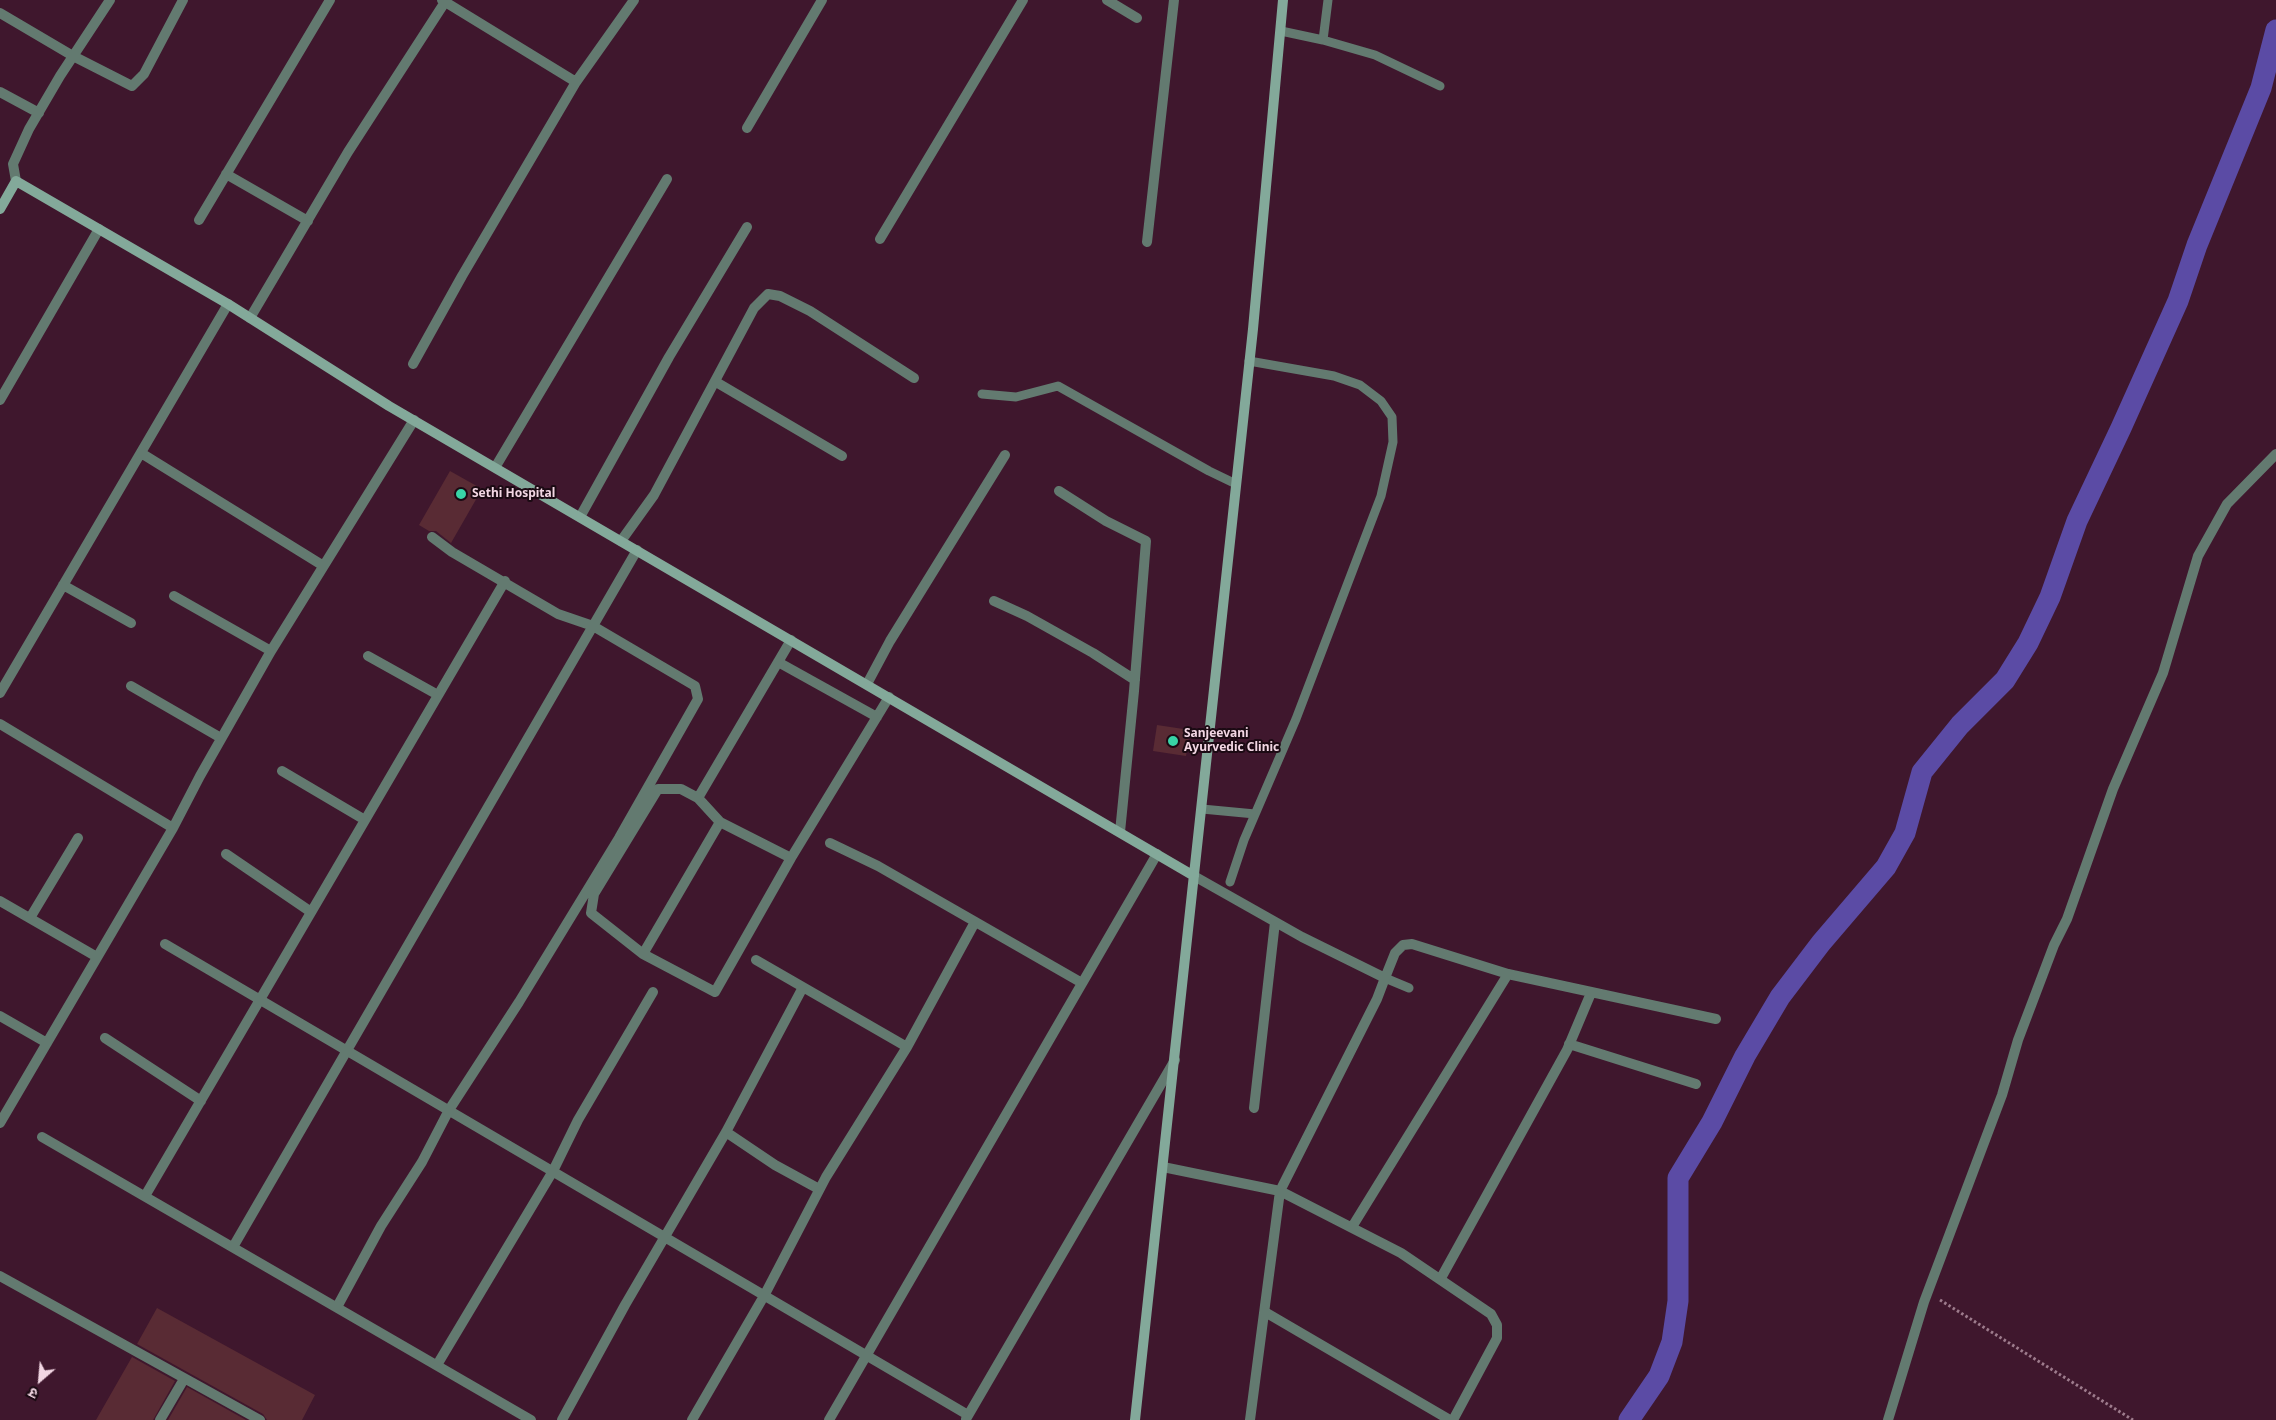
<!DOCTYPE html>
<meta charset="utf-8">
<style>
body{margin:0}
#map{position:relative;width:2276px;height:1420px;overflow:hidden;background:#3f172d;font-family:"Noto Sans","Noto Sans Devanagari",sans-serif}
canvas{display:block}
.north{position:absolute;left:15px;top:1355px;width:50px;height:50px;-webkit-text-stroke:4px #1b0a13;paint-order:stroke;rotate:207deg;font-size:14px;font-weight:700;line-height:20px;text-align:center;color:#f2d6e3}
.north::after{content:'';display:block;margin:auto;width:18px;height:22px;background:#f2d6e3;clip-path:polygon(50% 0,100% 100%,50% 72%,0 100%)}
</style>
<div id="map">
<canvas width="2276" height="1420"></canvas>
<div class="north">उ</div>
</div>
<script>
const ctx = document.querySelector('canvas').getContext('2d');
ctx.lineJoin = 'round';
const poly = rows => new Path2D(rows.map(r => 'M' + r).join(''));
function stroke(path, color, width, dash) { ctx.strokeStyle = color; ctx.lineWidth = width; ctx.lineCap = dash ? 'butt' : 'round'; ctx.setLineDash(dash || []); ctx.stroke(path); }
function fill(path, color) { ctx.fillStyle = color; ctx.fill(path, 'evenodd'); }
function drawText(font, color, halo, rows, align = 'center') {
  ctx.font = font + ' "Noto Sans",sans-serif'; ctx.lineWidth = 4; ctx.setLineDash([]); ctx.textBaseline = 'middle'; ctx.strokeStyle = halo; ctx.fillStyle = color; for (const [text, x, y, turn = 0] of rows) {
    ctx.save(); ctx.translate(x, y); ctx.rotate((+turn || 0) * Math.PI / 180); ctx.textAlign = isNaN(turn) ? turn : align; if (halo) ctx.strokeText(text, 0, 0); ctx.fillText(text, 0, 0); ctx.restore();
  }
}
stroke(poly([
 [1629,1420,1659,1376,1672,1342,1678,1301,1678,1178,1712,1122,1745,1056,1780,997,1821,943,1886,867,1905,833,1922,772,1960,725,2005,680,2028,643,2050,597,2077,521,2121,428,2178,301,2197,245,2261,88,2276,30]
]), '#5b4ba5', 21);
fill(poly([
 [450,471,482,489,451,543,436,531,429,531,419,525],
 [1157,725,1190,730,1186,756,1153,751],
 [157,1308,315,1395,302,1420,267,1420,263,1414,137,1344],
 [132,1357,175,1381,153,1420,96,1420],
 [187,1387,246,1420,168,1420]
]), '#592b34');
stroke(poly([
 [1940,1300,2133,1420]
]), '#9d7b8c', 3, [2.5, 2.5]);
stroke(poly([
 [1281,31,1323,40,1328,0],
 [1323,40,1375,55,1440,86],
 [982,394,1016,397,1058,386,1209,471,1236,484],
 [1202,809,1255,814],
 [1230,882,1244,840,1296,719,1381,496,1393,442,1392,417,1381,401,1360,385,1334,376,1249,361],
 [1385,978,1409,988]
]), '#637a70', 9);
stroke(poly([
 [442,0,576,82],
 [1107,0,1137,18],
 [0,13,73,56,132,86,144,74,183,0],
 [0,92,39,113],
 [747,128,822,0],
 [226,174,308,221],
 [16,181,13,164,29,129,60,76,110,0],
 [199,220,330,0],
 [880,239,1023,0],
 [1147,242,1174,0],
 [250,318,348,152,445,2],
 [413,364,462,276,576,82,634,0],
 [716,382,842,456],
 [0,400,99,229],
 [141,453,322,565],
 [496,466,667,179],
 [1059,491,1106,521,1146,541,1134,691,1120,832],
 [580,517,669,357,747,227],
 [621,541,654,495,754,308,768,294,780,296,810,311,914,378],
 [63,585,131,623],
 [174,596,271,651],
 [994,601,1027,616,1093,653,1135,680],
 [791,640,698,798,681,789,658,789,594,894,591,913,643,954,715,992,791,858,889,697],
 [368,656,438,695],
 [778,662,877,717],
 [867,684,890,641,1005,455],
 [131,686,221,738],
 [0,693,228,304],
 [0,724,173,828,200,776,271,651,414,420],
 [282,771,365,820],
 [698,798,720,822],
 [830,843,878,866,1082,983],
 [226,854,311,912],
 [1194,876,1302,937,1385,978,1377,999,1280,1191,1401,1253,1491,1314,1497,1325,1497,1338,1453,1420],
 [0,901,97,957],
 [30,918,78,838],
 [165,944,968,1415],
 [643,954,720,822,791,858],
 [756,960,907,1047],
 [1385,978,1395,953,1403,945,1412,944,1508,974],
 [0,1016,47,1043],
 [105,1038,201,1101],
 [1569,1044,1696,1084],
 [1254,1108,1275,922],
 [0,1123,173,828],
 [726,1132,775,1165,819,1189],
 [42,1137,531,1420],
 [1163,1167,1280,1191,1250,1420],
 [145,1196,505,581],
 [1352,1227,1508,974,1716,1019],
 [233,1247,637,550],
 [0,1276,260,1420],
 [1441,1278,1567,1050,1591,993],
 [337,1307,381,1226,422,1162,449,1110,519,1002,619,838,698,699,695,686,593,626,558,614,452,552,432,537],
 [1265,1312,1450,1420],
 [437,1365,553,1171,578,1120,653,992],
 [966,1419,1175,1060],
 [160,1420,184,1379],
 [562,1420,625,1305,726,1132,802,989],
 [692,1420,764,1296,826,1177,907,1047,975,922],
 [829,1420,1157,854],
 [1888,1420,1924,1302,2002,1095,2018,1040,2054,945,2067,919,2113,789,2163,673,2198,556,2227,504,2276,454]
]), '#637a70', 10);
stroke(poly([
 [0,209,16,181,228,304,389,406,1194,876],
 [1135,1420,1253,329,1283,0]
]), '#83a99a', 10);
for (const [x, y, r, color] of [
 [461,494,6,"#38d4a6"],
 [1173,741,6,"#38d4a6"]
]) { const dot = new Path2D(); dot.arc(x, y, r, 0, 2 * Math.PI); ctx.fillStyle = color; ctx.fill(dot); stroke(dot, '#1b0a13', 2); }
drawText('bold 12px', '#f2d6e3', '#1b0a13', [
 ["Sethi Hospital",472,494],
 ["Sanjeevani",1184,734],
 ["Ayurvedic Clinic",1184,748]
], 'left');
</script>
